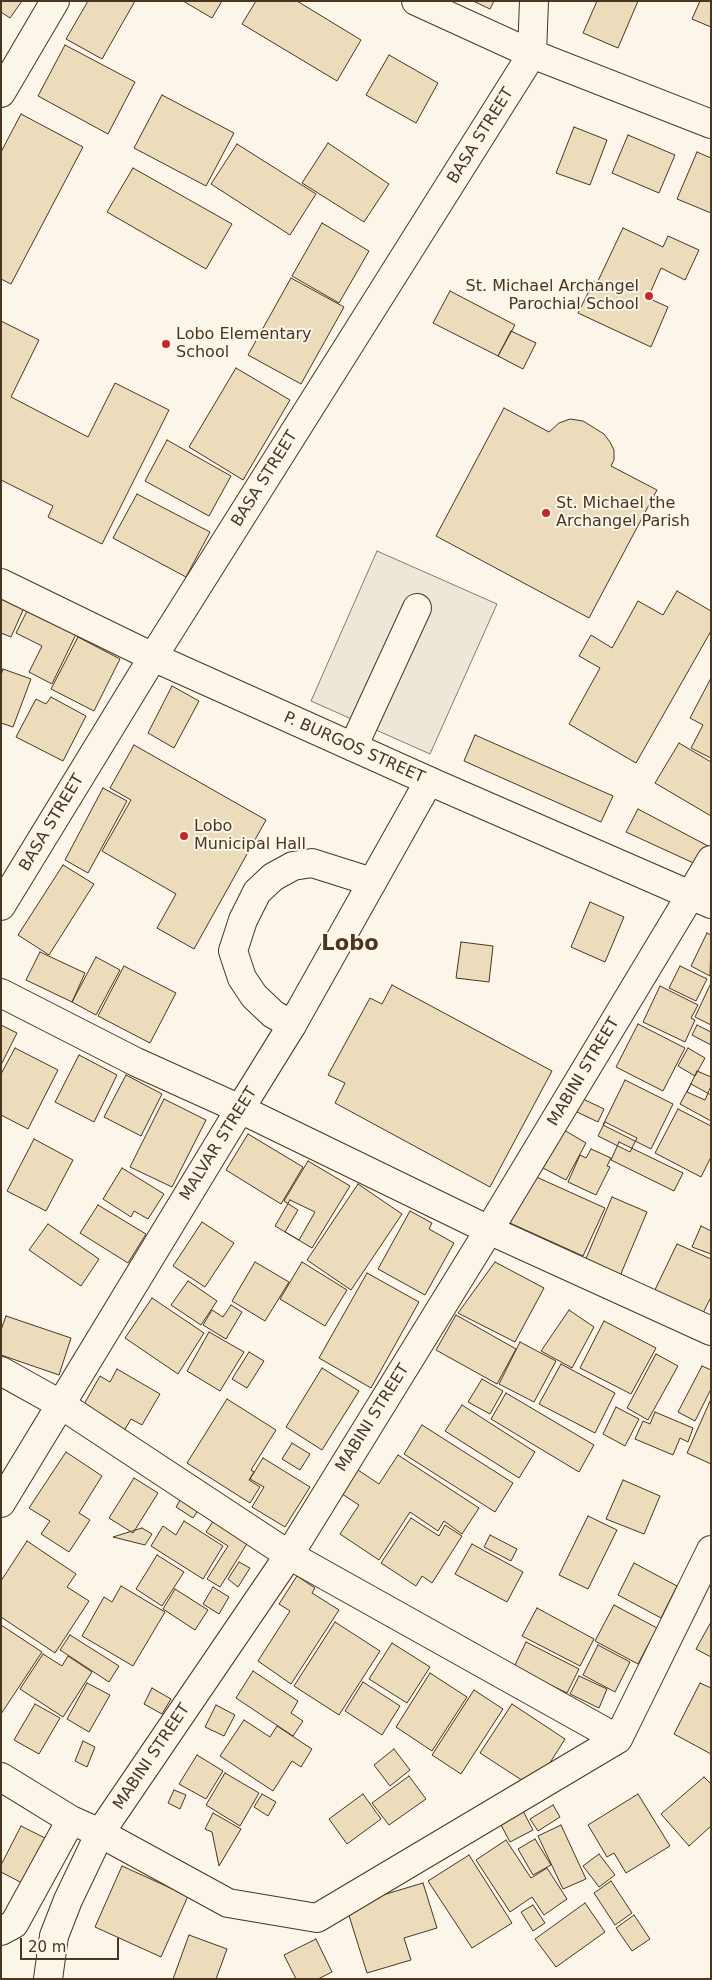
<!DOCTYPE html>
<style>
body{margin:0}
#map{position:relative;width:712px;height:1980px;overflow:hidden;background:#fbf6e9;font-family:"DejaVu Sans",sans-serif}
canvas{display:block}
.frame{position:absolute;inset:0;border:2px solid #4a3520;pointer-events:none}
.scale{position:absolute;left:20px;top:1938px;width:99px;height:22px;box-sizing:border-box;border:2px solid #4a3520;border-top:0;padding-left:6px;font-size:15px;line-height:18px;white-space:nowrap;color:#4a3520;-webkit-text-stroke:4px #fbf6e9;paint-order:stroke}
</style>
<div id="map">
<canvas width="712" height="1980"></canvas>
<div class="frame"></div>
<div class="scale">20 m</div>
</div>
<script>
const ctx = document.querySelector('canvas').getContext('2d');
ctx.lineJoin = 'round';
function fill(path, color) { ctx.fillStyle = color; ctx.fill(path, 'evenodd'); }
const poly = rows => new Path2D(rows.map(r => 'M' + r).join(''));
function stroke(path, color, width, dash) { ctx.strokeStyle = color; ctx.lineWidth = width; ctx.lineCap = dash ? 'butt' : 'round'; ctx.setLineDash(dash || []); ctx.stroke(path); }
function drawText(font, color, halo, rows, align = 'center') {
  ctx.font = font + ' "DejaVu Sans",sans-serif'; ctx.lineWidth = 4; ctx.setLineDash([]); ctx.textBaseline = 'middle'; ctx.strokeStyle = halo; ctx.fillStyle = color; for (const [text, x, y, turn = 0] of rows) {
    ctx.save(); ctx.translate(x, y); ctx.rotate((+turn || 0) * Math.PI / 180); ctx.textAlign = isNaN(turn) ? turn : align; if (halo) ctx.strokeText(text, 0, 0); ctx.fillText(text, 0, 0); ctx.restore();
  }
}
const parking = poly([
 [377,551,497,604,430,754,311,701,377,551]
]);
fill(parking, '#ede7d9');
stroke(parking, '#887966', 1);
const building = poly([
 [1,1,22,1,10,18,1,12,1,1],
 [88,1,135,1,102,59,66,39,88,1],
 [183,1,222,1,212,18,183,1],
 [256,1,297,1,361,40,337,81,242,24,256,1],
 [473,1,494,1,490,9,473,1],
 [597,1,638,1,618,48,583,33,597,1],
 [700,1,711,1,711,27,692,19,700,1],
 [65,45,135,82,108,134,38,96,65,45],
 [389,55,438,83,416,123,366,95,389,55],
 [162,95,234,133,206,186,134,148,162,95],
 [21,114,83,147,11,284,1,279,1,152,21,114],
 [574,127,607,140,590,185,556,173,574,127],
 [628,135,675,155,659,193,612,173,628,135],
 [328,143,389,184,364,222,302,183,328,143],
 [237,144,316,194,290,235,211,184,237,144],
 [697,152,711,158,711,213,677,199,697,152],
 [133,168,232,224,206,269,107,212,133,168],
 [322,223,369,251,339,303,292,276,322,223],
 [623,228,663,247,668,236,699,250,685,280,661,268,648,298,668,307,651,347,578,313,594,281,597,283,623,228],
 [291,278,344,307,301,384,248,355,291,278],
 [450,291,515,325,498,356,433,323,450,291],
 [1,321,39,340,11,397,88,437,115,383,169,410,102,544,48,517,53,506,1,480,1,321],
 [511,331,536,343,523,369,498,356,511,331],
 [236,368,290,400,243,480,189,447,236,368],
 [504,408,549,432,559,423,570,419,583,421,604,434,610,442,614,450,614,460,611,466,657,490,589,618,436,536,504,408],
 [167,440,231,476,209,516,145,481,167,440],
 [137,494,210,532,186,577,113,538,137,494],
 [1,586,28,599,11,637,1,633,1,586],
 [677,591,711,611,711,631,636,763,569,724,600,668,579,656,591,635,612,648,638,601,663,615,677,591],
 [33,599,81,624,52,684,29,672,42,646,16,633,33,599],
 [78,637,120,659,94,711,51,689,78,637],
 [3,669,31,679,13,727,1,723,1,675,3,669],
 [711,678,711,758,691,748,703,725,690,718,711,678],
 [172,686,199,701,174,748,148,733,172,686],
 [51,697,86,716,63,761,16,737,36,699,46,704,51,697],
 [475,735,613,796,601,822,464,761,475,735],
 [679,743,711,762,711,816,655,783,679,743],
 [134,745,266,820,194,949,157,928,176,894,102,851,131,800,110,788,134,745],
 [103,788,127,801,88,873,65,860,103,788],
 [638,809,710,847,700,866,626,832,638,809],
 [63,865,94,884,49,955,18,935,63,865],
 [590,902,624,917,605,962,571,947,590,902],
 [707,933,711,935,710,976,691,966,707,933],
 [461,942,493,946,489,982,456,978,461,942],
 [40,952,85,973,72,1002,26,980,40,952],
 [96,957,120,970,96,1015,72,1002,96,957],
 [124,966,176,993,150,1043,98,1016,124,966],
 [680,966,707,979,696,1001,669,988,680,966],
 [711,983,711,1025,695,1017,711,983],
 [392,985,552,1071,490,1187,335,1103,345,1083,328,1075,370,998,382,1004,392,985],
 [660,986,698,1005,691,1018,695,1020,685,1042,643,1022,660,986],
 [638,1024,685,1048,663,1091,616,1067,638,1024],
 [1,1025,17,1033,1,1065,1,1025],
 [697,1025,711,1032,711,1045,692,1035,697,1025],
 [15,1048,58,1070,28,1129,1,1115,1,1074,15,1048],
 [688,1048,705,1058,695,1076,678,1066,688,1048],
 [79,1055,117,1075,94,1122,55,1102,79,1055],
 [697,1071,711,1077,711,1086,705,1100,687,1092,697,1071],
 [126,1075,162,1094,141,1136,104,1117,126,1075],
 [625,1080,673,1104,651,1149,603,1125,625,1080],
 [691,1084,711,1095,711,1121,680,1104,691,1084],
 [164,1099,206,1120,172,1187,130,1167,164,1099],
 [583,1099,604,1109,598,1122,577,1112,583,1099],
 [678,1109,711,1126,711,1157,701,1177,655,1153,678,1109],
 [605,1122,637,1138,630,1152,598,1136,605,1122],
 [564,1130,586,1143,566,1180,543,1168,564,1130],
 [248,1134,303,1167,281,1204,226,1170,248,1134],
 [34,1139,73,1160,46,1211,7,1191,34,1139],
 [619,1142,683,1173,674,1191,611,1160,619,1142],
 [591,1149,611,1158,607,1166,610,1167,596,1195,568,1182,580,1155,586,1158,591,1149],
 [308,1161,350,1186,312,1248,285,1232,298,1210,284,1201,308,1161],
 [122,1168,164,1194,148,1219,134,1211,131,1217,103,1199,122,1168],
 [532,1175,605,1208,583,1256,510,1223,532,1175],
 [358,1184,402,1214,351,1290,307,1260,358,1184],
 [612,1197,647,1212,620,1276,585,1261,612,1197],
 [290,1200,315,1212,299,1240,275,1226,290,1200],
 [98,1205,146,1234,128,1263,80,1233,98,1205],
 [410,1211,432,1223,429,1229,454,1243,425,1295,378,1269,410,1211],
 [202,1222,234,1243,205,1287,173,1266,202,1222],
 [48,1224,99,1259,81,1286,29,1250,48,1224],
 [701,1226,711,1231,711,1254,692,1247,701,1226],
 [677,1244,711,1259,711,1297,700,1319,652,1296,677,1244],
 [255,1262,289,1282,265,1321,232,1301,255,1262],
 [302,1262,347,1290,325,1326,280,1299,302,1262],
 [495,1262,544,1288,515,1342,458,1313,495,1262],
 [367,1273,419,1302,371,1388,319,1358,367,1273],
 [188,1281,217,1301,201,1325,171,1305,188,1281],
 [152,1298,204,1333,178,1374,125,1338,152,1298],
 [231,1305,242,1312,226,1339,203,1325,212,1310,223,1317,231,1305],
 [569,1310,594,1327,572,1368,541,1351,569,1310],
 [456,1315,516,1349,497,1384,436,1350,456,1315],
 [6,1316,71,1338,59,1375,1,1355,1,1330,6,1316],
 [604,1321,656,1348,631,1394,580,1368,604,1321],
 [209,1332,244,1352,220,1391,187,1371,209,1332],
 [520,1342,556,1361,534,1402,499,1384,520,1342],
 [249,1352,264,1361,247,1388,232,1379,249,1352],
 [656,1354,678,1366,648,1420,627,1408,656,1354],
 [561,1364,615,1393,595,1433,539,1404,561,1364],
 [702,1366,711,1370,711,1389,695,1421,678,1412,702,1366],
 [322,1368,359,1391,322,1450,286,1427,322,1368],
 [117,1369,160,1394,142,1425,131,1419,124,1431,83,1406,100,1376,110,1382,117,1369],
 [482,1379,503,1391,490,1414,468,1402,482,1379],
 [506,1393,594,1445,579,1472,491,1419,506,1393],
 [227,1399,276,1430,251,1470,254,1472,249,1480,260,1487,250,1503,187,1463,227,1399],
 [711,1399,711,1464,687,1453,711,1399],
 [462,1405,535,1452,519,1478,445,1431,462,1405],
 [616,1407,639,1419,625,1446,603,1434,616,1407],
 [655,1412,693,1428,688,1442,680,1438,673,1455,635,1439,643,1421,650,1424,655,1412],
 [422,1425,513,1483,495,1512,404,1454,422,1425],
 [292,1443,310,1454,300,1470,282,1459,292,1443],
 [66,1452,102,1476,79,1513,90,1520,69,1552,41,1534,50,1521,29,1508,66,1452],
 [398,1455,479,1508,462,1534,444,1521,438,1531,410,1512,379,1560,340,1534,359,1505,339,1492,355,1468,379,1484,398,1455],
 [263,1458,310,1487,285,1527,252,1507,264,1487,250,1479,263,1458],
 [134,1478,158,1493,133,1533,109,1518,134,1478],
 [623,1480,660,1496,644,1534,606,1519,623,1480],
 [186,1490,204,1501,193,1518,176,1507,186,1490],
 [588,1516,617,1530,588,1589,559,1575,588,1516],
 [411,1518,439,1536,445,1525,462,1536,432,1583,422,1576,416,1586,381,1563,411,1518],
 [214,1520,248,1542,220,1587,207,1579,228,1546,206,1532,214,1520],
 [184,1521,223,1546,203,1579,151,1546,163,1526,176,1535,184,1521],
 [142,1528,152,1534,145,1545,113,1537,142,1528],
 [490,1535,517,1549,511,1561,484,1547,490,1535],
 [27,1541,76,1574,67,1587,89,1601,55,1653,1,1617,1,1581,27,1541],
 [472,1544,523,1572,507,1602,455,1574,472,1544],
 [157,1555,184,1572,162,1606,136,1589,157,1555],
 [239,1562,250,1568,238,1587,228,1579,239,1562],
 [634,1563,677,1586,661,1618,618,1595,634,1563],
 [297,1576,315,1588,312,1593,339,1610,291,1684,258,1661,290,1611,279,1604,297,1576],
 [121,1586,165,1612,133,1666,82,1636,104,1597,112,1602,121,1586],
 [213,1587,229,1597,219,1614,203,1604,213,1587],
 [175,1589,208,1610,195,1630,163,1609,175,1589],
 [614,1605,657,1628,638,1664,595,1641,614,1605],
 [537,1608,594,1639,580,1666,522,1636,537,1608],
 [335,1622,380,1651,339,1715,294,1686,335,1622],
 [711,1622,711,1657,696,1649,711,1622],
 [1,1625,42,1652,1,1714,1,1625],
 [70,1635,119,1666,109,1682,60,1650,70,1635],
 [526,1642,579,1669,567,1693,514,1667,526,1642],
 [392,1643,430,1667,407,1703,369,1679,392,1643],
 [598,1645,630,1662,615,1692,583,1675,598,1645],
 [43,1654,62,1666,68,1656,92,1672,63,1717,20,1689,43,1654],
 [253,1671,298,1701,291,1713,303,1721,293,1736,236,1698,253,1671],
 [430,1673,467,1697,432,1751,396,1727,430,1673],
 [579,1676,607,1689,599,1708,570,1694,579,1676],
 [363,1682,400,1706,382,1735,345,1711,363,1682],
 [87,1683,110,1695,89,1732,67,1719,87,1683],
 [700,1683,711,1688,711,1754,674,1734,700,1683],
 [152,1688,171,1699,162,1714,144,1704,152,1688],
 [474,1690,503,1709,461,1774,432,1755,474,1690],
 [35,1704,60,1718,39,1754,14,1740,35,1704],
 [512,1704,565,1739,534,1788,480,1753,512,1704],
 [216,1705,235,1715,224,1736,205,1727,216,1705],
 [244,1720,270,1737,277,1726,312,1749,301,1767,292,1761,273,1791,220,1756,244,1720],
 [83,1741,95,1747,87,1767,75,1761,83,1741],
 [394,1749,410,1770,390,1786,374,1765,394,1749],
 [197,1755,223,1771,206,1799,179,1784,197,1755],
 [225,1773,259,1793,240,1826,206,1805,225,1773],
 [409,1776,426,1799,389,1825,372,1803,409,1776],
 [704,1777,711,1784,711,1826,689,1846,661,1814,704,1777],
 [174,1790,186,1795,180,1809,168,1803,174,1790],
 [262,1794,276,1802,268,1816,254,1807,262,1794],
 [363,1794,381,1819,347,1844,329,1819,363,1794],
 [638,1794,670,1846,626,1873,614,1853,607,1857,588,1825,638,1794],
 [553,1805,560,1817,538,1831,530,1819,553,1805],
 [523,1811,533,1830,510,1842,500,1823,523,1811],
 [213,1813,241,1829,219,1866,212,1832,205,1829,213,1813],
 [561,1825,586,1879,563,1889,538,1836,561,1825],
 [21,1826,45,1838,22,1883,1,1872,1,1865,21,1826],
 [535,1839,551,1865,533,1875,518,1849,535,1839],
 [506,1840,531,1878,547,1868,567,1899,544,1915,532,1897,510,1912,476,1860,506,1840],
 [599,1854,615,1875,599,1887,583,1866,599,1854],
 [469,1855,512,1923,472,1948,428,1881,469,1855],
 [122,1866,188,1896,161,1957,95,1927,122,1866],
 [611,1881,632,1913,615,1925,594,1893,611,1881],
 [423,1883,437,1928,404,1938,411,1960,367,1973,346,1906,423,1883],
 [585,1903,605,1932,556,1967,535,1939,585,1903],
 [533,1905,545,1923,533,1931,521,1912,533,1905],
 [634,1915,650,1939,632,1951,616,1928,634,1915],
 [189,1935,227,1949,216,1979,173,1979,189,1935],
 [316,1939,332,1972,318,1979,296,1979,284,1955,316,1939]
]);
fill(building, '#ecdcbc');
stroke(building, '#4a3520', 1);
const minor = poly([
 [416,1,532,54,711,124],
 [1,93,55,1],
 [1,583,153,657,429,781],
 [353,747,417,608],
 [690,896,711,860],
 [1,906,153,657,532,54,534,1],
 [292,1025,273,1014,254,996,242,978,233,951,243,920,257,892,273,877,293,866,312,863,372,882],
 [1,1371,60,1404,289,1555,618,1739],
 [1,1503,240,1109,489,1230,711,1331],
 [1,1777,71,1820,100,1833,228,1903,317,1918,618,1739,711,1550],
 [1,1931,14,1924,71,1820]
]);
const major = poly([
 [1,993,136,1062,240,1109,292,1025,429,781,711,904],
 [48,1979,54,1936,68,1900,100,1833,289,1555,489,1230,690,896]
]);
stroke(minor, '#4a3520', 30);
stroke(major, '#4a3520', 30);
stroke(minor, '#fbf6e9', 28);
stroke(major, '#fbf6e9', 28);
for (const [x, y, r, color] of [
 [649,296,5,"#c62828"],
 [166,344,5,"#c62828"],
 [546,513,5,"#c62828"],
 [184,836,5,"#c62828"]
]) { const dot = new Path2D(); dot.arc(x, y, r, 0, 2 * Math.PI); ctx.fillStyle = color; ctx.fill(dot); stroke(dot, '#fbf6e9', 2); }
drawText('16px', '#4a3520', '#fbf6e9', [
 ["BASA STREET",481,136,-58],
 ["BASA STREET",265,479,-58],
 ["P. BURGOS STREET",354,748,24],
 ["BASA STREET",52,823,-59],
 ["MABINI STREET",584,1072,-59],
 ["MALVAR STREET",219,1144,-58],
 ["MABINI STREET",373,1418,-58],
 ["MABINI STREET",152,1757,-56]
]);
drawText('16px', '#4a3520', '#fbf6e9', [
 ["St. Michael Archangel",639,287,"right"],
 ["Parochial School",639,305,"right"],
 ["Lobo Elementary",176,335],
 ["School",176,353],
 ["St. Michael the",556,504],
 ["Archangel Parish",556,522],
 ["Lobo",194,827],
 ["Municipal Hall",194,845]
], 'left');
drawText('bold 21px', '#4a3520', '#fbf6e9', [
 ["Lobo",350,945]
]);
</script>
